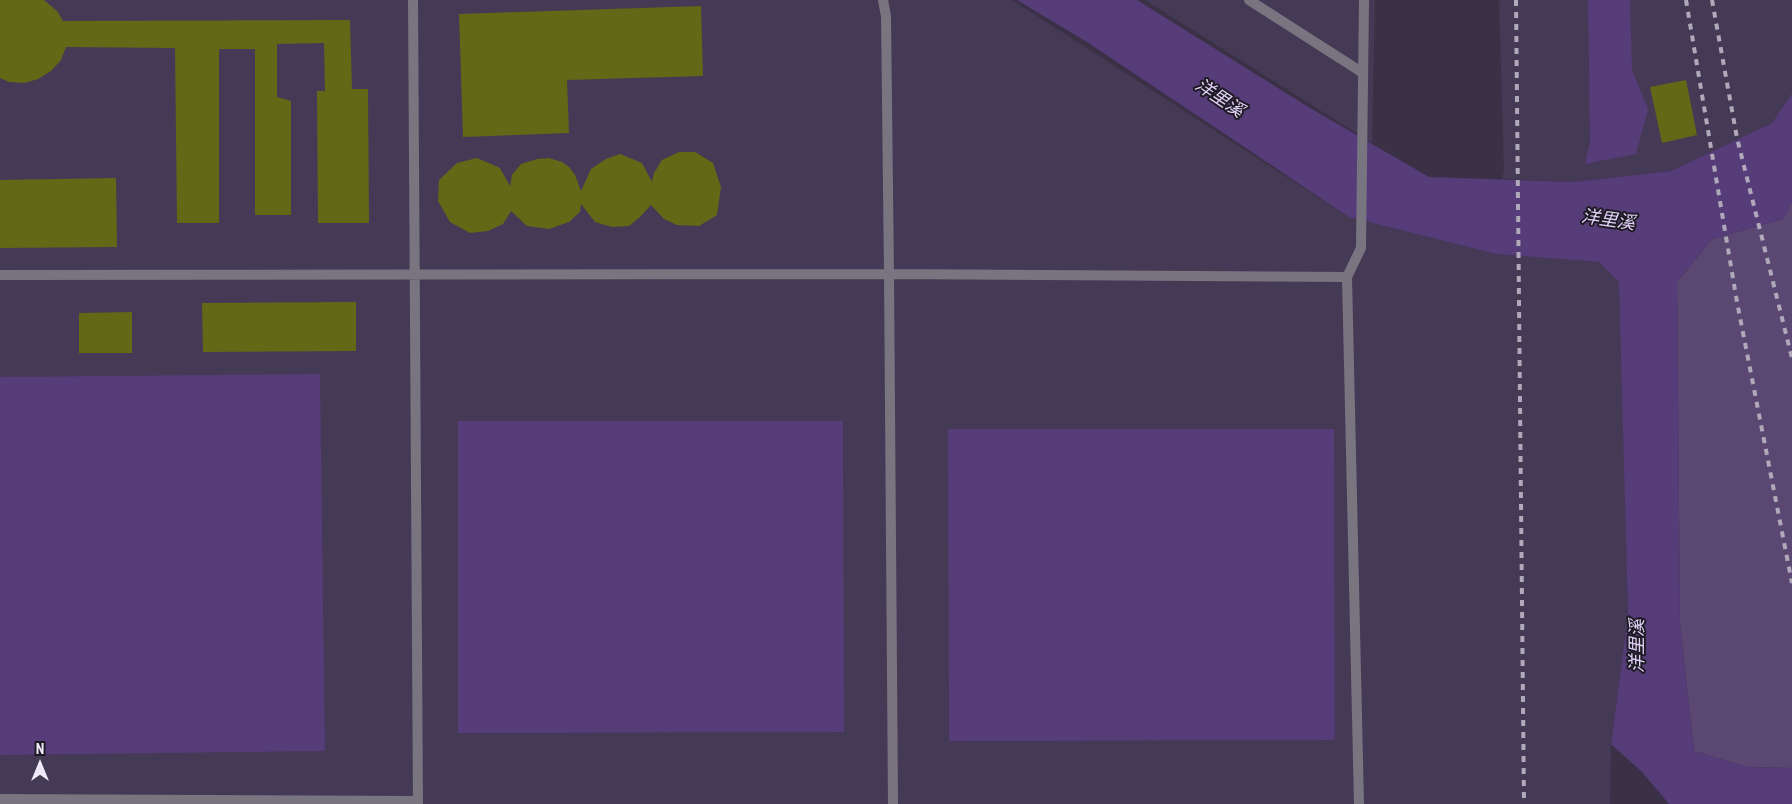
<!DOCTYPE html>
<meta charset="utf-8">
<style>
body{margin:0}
#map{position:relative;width:1792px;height:804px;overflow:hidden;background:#3a3147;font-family:"Roboto Condensed",sans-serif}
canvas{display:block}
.north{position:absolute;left:15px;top:739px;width:50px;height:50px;-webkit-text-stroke:4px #1f1b25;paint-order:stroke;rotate:0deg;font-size:14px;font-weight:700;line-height:20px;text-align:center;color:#efeaf9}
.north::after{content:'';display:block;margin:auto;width:18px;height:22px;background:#efeaf9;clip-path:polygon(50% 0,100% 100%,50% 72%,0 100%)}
</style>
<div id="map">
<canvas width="1792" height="804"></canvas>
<div class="north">N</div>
</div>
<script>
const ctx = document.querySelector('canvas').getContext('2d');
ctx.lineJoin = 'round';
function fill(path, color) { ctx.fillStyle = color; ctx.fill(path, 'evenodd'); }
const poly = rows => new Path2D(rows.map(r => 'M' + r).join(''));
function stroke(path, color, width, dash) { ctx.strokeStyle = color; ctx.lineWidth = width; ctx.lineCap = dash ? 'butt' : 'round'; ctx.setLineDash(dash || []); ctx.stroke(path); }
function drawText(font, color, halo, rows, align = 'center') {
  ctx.font = font + ' "Roboto Condensed","Noto Sans SC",sans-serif'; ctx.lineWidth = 4; ctx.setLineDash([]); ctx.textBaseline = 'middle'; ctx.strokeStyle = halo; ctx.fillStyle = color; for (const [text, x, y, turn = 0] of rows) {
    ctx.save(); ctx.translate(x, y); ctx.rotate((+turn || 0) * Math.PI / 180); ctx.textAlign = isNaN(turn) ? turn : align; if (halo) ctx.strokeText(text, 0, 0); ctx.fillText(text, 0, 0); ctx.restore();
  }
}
fill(poly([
 [0,0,1012,0,1349,217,1496,254,1599,262,1620,282,1628,616,1611,744,1610,804,0,804],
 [1145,0,1375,0,1372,143],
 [1499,0,1792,0,1792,93,1772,123,1671,171,1573,182,1502,179,1504,171]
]), '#443a55');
fill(poly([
 [1792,202,1792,768,1747,767,1694,751,1680,624,1677,282,1712,239,1783,219]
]), '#5a4873');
fill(poly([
 [1017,0,1137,0,1310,108,1429,177,1573,182,1671,171,1772,123,1792,93,1792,202,1783,219,1712,239,1677,282,1680,624,1694,751,1747,767,1792,768,1792,804,1669,804,1642,772,1611,744,1628,616,1619,282,1599,262,1496,254,1349,217,1087,42],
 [1588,0,1630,0,1632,70,1648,109,1636,154,1585,164,1590,142],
 [320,374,325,751,0,755,0,377],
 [458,421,843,421,844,732,458,733],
 [948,429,1334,429,1335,740,949,741]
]), '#563c78');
fill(poly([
 [0,0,44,0,58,12,63,21,350,20,352,89,368,89,369,223,318,223,317,91,325,91,324,43,277,44,277,97,291,101,291,215,255,215,255,49,219,49,219,223,177,223,175,48,66,47,61,60,51,71,38,79,24,83,9,82,0,78],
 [701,6,703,76,567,80,569,133,463,137,459,14],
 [1686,80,1697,135,1662,143,1650,87],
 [679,152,695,152,713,163,721,187,717,215,699,226,677,225,664,219,651,205,640,217,629,226,612,227,595,222,581,204,580,212,569,222,549,229,527,226,511,211,503,224,488,231,470,233,450,222,438,201,439,180,457,163,477,158,500,168,510,186,512,175,521,164,537,159,549,158,562,162,569,167,575,175,581,191,591,169,606,159,620,154,642,163,652,182,654,173,662,160],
 [116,178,117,247,0,248,0,180],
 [356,302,356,351,203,352,202,303],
 [132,312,132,353,79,353,79,313]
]), '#626816');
stroke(poly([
 [413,0,418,804],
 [883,0,886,16,889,274,1347,277],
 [1249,0,1363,73],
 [0,275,889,274,893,804],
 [0,799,418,801],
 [1359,804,1347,277,1361,248,1364,0]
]), '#787480', 10);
stroke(poly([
 [1516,0,1524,804],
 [1686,0,1737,302,1792,583],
 [1712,0,1737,138,1792,358]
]), '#afa9ba', 4, [6, 6]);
drawText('italic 18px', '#e0d2f7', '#1f1b25', [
 ["洋里溪",1219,99,34],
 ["洋里溪",1608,221,8],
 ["洋里溪",1638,646,-90]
]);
</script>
